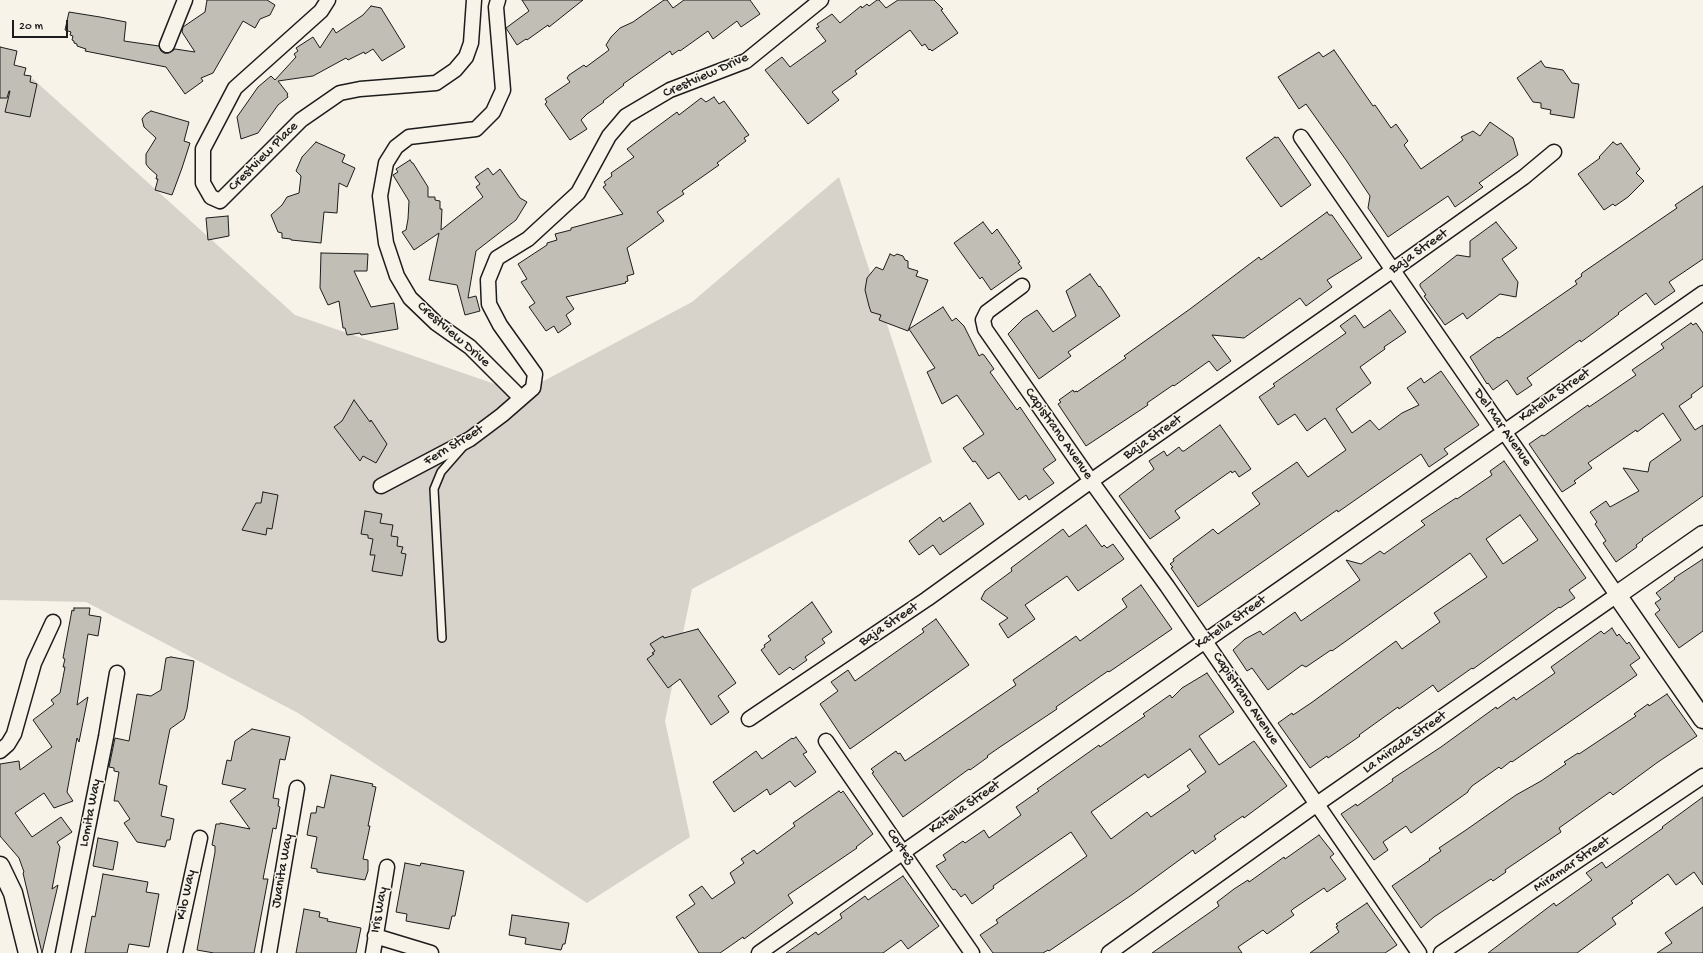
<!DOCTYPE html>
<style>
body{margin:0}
#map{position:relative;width:1703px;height:953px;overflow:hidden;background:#f7f3e8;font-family:"Gochi Hand",sans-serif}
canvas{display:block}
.scale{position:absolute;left:12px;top:20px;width:56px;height:18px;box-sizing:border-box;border:2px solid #1c1c1c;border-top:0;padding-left:5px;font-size:12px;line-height:14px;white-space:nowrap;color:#1c1c1c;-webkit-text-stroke:3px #f7f3e8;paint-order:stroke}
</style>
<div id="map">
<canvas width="1703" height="953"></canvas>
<div class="scale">20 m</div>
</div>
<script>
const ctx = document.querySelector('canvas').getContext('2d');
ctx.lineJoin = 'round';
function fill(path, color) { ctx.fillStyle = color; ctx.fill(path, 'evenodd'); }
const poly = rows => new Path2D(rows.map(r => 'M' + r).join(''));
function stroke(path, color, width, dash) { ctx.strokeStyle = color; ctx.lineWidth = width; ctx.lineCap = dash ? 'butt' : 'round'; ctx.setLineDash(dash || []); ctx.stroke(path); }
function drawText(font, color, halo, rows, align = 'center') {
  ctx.font = font + ' "Gochi Hand",sans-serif'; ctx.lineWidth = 3; ctx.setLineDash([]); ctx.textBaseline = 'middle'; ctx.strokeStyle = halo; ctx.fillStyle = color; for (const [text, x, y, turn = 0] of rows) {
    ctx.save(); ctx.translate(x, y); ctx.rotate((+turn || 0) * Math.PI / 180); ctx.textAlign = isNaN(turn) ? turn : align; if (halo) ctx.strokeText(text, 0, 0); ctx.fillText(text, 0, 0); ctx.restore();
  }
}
fill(poly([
 [33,79,295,315,521,393,692,302,839,177,932,462,692,589,665,721,690,837,587,903,298,713,86,602,0,600,0,87]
]), '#d7d3cb');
const building = poly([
 [207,0,267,0,275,5,270,15,260,19,255,28,243,21,213,73,201,78,203,81,185,94,166,67,85,51,86,49,77,46,77,44,74,43,74,41,72,40,73,36,70,35,71,32,65,30,69,12,100,17,126,22,124,41,159,46,161,51,164,53,169,53,175,49,195,52,182,32,183,27,205,12,207,0],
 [522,0,583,0,549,27,548,25,527,40,526,39,517,45,506,28,529,11,522,0],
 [664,0,667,0,673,8,684,0,750,0,760,14,741,27,737,21,713,39,708,31,680,51,679,50,672,55,670,51,623,84,624,85,603,101,604,102,587,114,581,120,587,129,570,140,545,104,547,102,545,99,570,82,567,78,569,75,584,65,586,67,609,50,606,45,611,37,620,28,633,22,664,0],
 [877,0,879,0,886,8,898,0,934,0,943,9,941,10,958,33,932,51,930,49,929,50,925,44,922,46,910,30,855,71,857,74,832,92,839,100,808,124,765,70,782,57,790,67,826,41,816,28,819,27,817,24,832,14,840,23,861,6,862,8,867,4,869,6,877,0],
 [371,6,381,8,405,47,382,61,373,49,365,54,364,52,348,60,346,58,313,76,278,81,288,94,287,95,288,97,278,105,258,133,241,139,237,117,258,87,271,76,275,80,296,57,294,54,298,51,296,48,313,37,320,48,333,28,336,33,363,15,371,6],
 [0,47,17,51,14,65,26,68,24,75,31,76,30,82,37,84,30,117,5,112,10,91,9,91,7,98,0,98,0,47],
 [1334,50,1373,106,1375,105,1391,128,1396,124,1408,141,1404,145,1421,169,1463,140,1461,137,1473,131,1480,136,1490,122,1513,138,1518,155,1479,183,1483,187,1455,207,1448,196,1388,237,1368,208,1370,196,1346,160,1306,104,1299,109,1278,77,1319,52,1323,57,1334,50],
 [1541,61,1545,67,1563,70,1572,83,1579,84,1574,118,1550,114,1551,110,1541,108,1541,103,1533,102,1517,78,1541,61],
 [714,97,719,104,724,101,749,135,744,138,746,141,717,163,719,165,682,191,684,194,657,212,664,221,627,248,634,274,627,276,628,281,625,282,626,283,566,297,574,309,566,315,571,324,558,333,554,326,546,331,529,307,535,303,521,282,527,279,518,264,547,245,547,243,557,240,555,234,571,230,571,228,623,214,603,187,606,185,604,182,612,176,611,173,634,157,627,149,677,112,679,115,701,98,706,102,714,97],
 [151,111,189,122,184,141,190,143,182,168,172,195,155,190,158,179,156,179,157,175,149,168,146,164,146,154,156,138,144,127,142,119,146,114,151,111],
 [1275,137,1276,138,1278,137,1311,185,1281,207,1246,158,1275,137],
 [316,142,345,155,342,162,355,168,347,187,339,183,337,213,324,212,321,243,291,240,291,239,282,238,282,233,278,232,271,215,282,205,287,197,299,193,301,176,296,171,302,157,316,142],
 [1613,142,1617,145,1621,143,1640,169,1636,173,1644,181,1628,197,1615,206,1613,204,1604,210,1578,174,1600,158,1599,157,1613,142],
 [410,160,412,163,413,163,428,187,428,197,435,197,435,200,440,201,440,209,442,209,441,230,483,197,476,187,480,184,475,177,488,168,493,175,500,169,520,198,527,202,516,220,476,251,468,298,476,296,480,311,465,315,457,285,429,280,439,233,414,250,402,232,406,230,408,219,409,201,393,175,398,172,396,169,410,160],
 [1703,186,1703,259,1669,282,1675,291,1655,305,1646,293,1618,313,1619,314,1581,342,1580,340,1527,378,1532,385,1517,395,1507,380,1493,390,1488,383,1487,384,1470,357,1498,337,1499,338,1577,284,1575,281,1582,276,1581,275,1582,273,1677,208,1675,205,1703,186],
 [1327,212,1329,215,1332,215,1362,258,1327,280,1332,287,1306,306,1300,298,1244,338,1212,335,1231,361,1217,371,1209,361,1174,386,1173,385,1147,403,1148,405,1086,446,1058,404,1061,402,1059,400,1073,390,1074,392,1077,391,1077,392,1126,358,1124,356,1190,309,1251,263,1259,257,1261,260,1327,212],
 [228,216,229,236,208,240,206,218,228,216],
 [983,222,992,234,997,229,1020,262,1018,263,1022,268,991,290,982,277,980,279,954,243,983,222],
 [1496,222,1517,248,1502,259,1518,282,1516,297,1500,294,1467,319,1463,313,1445,325,1424,296,1426,295,1420,286,1420,284,1457,255,1470,257,1470,241,1496,222],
 [321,253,368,254,367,271,354,271,371,307,394,303,398,329,361,335,360,333,347,335,345,328,343,328,339,301,328,305,320,288,321,253],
 [890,254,894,256,897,254,903,256,905,260,908,261,908,268,918,271,916,276,928,280,908,331,879,320,881,315,871,312,869,306,865,290,867,278,876,267,883,270,890,254],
 [1090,274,1099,287,1100,286,1120,316,1068,352,1071,356,1039,379,1008,334,1023,319,1037,310,1053,332,1076,316,1066,291,1090,274],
 [943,307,952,321,956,318,964,326,979,356,982,354,984,355,994,369,990,372,1017,410,1020,407,1056,460,1043,469,1054,483,1029,500,1026,495,1019,500,999,472,988,479,975,461,973,462,963,448,984,434,957,395,942,404,927,372,935,368,909,329,943,307],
 [1390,310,1406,332,1384,347,1385,349,1360,367,1371,383,1336,409,1352,433,1370,420,1379,430,1402,413,1419,405,1407,388,1421,378,1424,383,1441,371,1479,425,1444,449,1448,454,1429,467,1421,454,1338,512,1337,510,1198,607,1171,568,1173,567,1170,564,1174,561,1173,559,1213,529,1218,534,1260,504,1252,493,1297,462,1308,477,1346,450,1325,418,1307,431,1295,414,1278,425,1259,397,1275,386,1273,384,1346,333,1340,326,1355,315,1364,328,1390,310],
 [1691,323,1693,325,1696,323,1703,333,1703,386,1691,395,1692,397,1679,406,1695,430,1703,425,1703,496,1642,539,1643,540,1636,545,1637,547,1616,562,1603,543,1606,541,1595,524,1597,522,1590,512,1606,501,1610,507,1639,491,1623,468,1648,472,1650,462,1681,440,1663,413,1637,432,1636,430,1588,463,1592,468,1574,481,1576,483,1562,492,1529,444,1542,435,1544,436,1588,405,1589,407,1636,375,1632,370,1664,348,1661,344,1691,323],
 [354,400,370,422,371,420,387,444,376,463,363,456,360,461,334,427,342,421,354,400],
 [1220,425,1251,469,1239,477,1235,471,1232,473,1231,471,1176,510,1175,511,1180,518,1150,539,1119,496,1154,469,1149,461,1164,451,1167,456,1179,447,1182,451,1184,451,1220,425],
 [1504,461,1586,578,1569,590,1575,598,1560,608,1559,607,1473,669,1472,668,1438,692,1433,685,1399,709,1398,707,1359,735,1360,736,1328,758,1327,756,1310,768,1278,723,1292,713,1293,715,1311,703,1396,641,1402,649,1440,622,1434,613,1487,577,1470,553,1332,651,1331,650,1306,667,1302,665,1268,690,1252,668,1247,671,1233,650,1245,639,1260,631,1263,635,1295,612,1301,621,1360,580,1346,560,1361,564,1380,551,1384,554,1425,525,1421,521,1456,498,1457,499,1492,475,1490,471,1504,461],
 [1520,515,1538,540,1503,564,1486,539,1520,515],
 [263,492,278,495,272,529,267,528,266,535,242,530,256,503,261,503,263,492],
 [970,503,984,524,940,555,933,545,919,555,909,541,940,517,943,522,970,503],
 [365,511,382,514,380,523,393,525,391,536,398,537,397,546,403,547,401,553,406,554,402,576,372,571,375,555,370,555,373,539,368,538,368,535,361,534,365,511],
 [1086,525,1102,547,1104,545,1107,548,1113,544,1124,559,1078,591,1067,576,1025,605,1035,619,1008,638,999,624,1008,618,981,599,985,591,1012,571,1011,568,1063,529,1069,537,1086,525],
 [1703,559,1703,631,1679,648,1655,614,1660,610,1655,603,1661,599,1656,593,1675,579,1674,578,1703,559],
 [1141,585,1172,629,1109,672,1108,671,1056,707,1057,709,1000,747,987,756,988,757,970,770,969,769,903,817,872,773,874,772,871,769,896,751,898,754,900,753,905,761,933,742,1016,685,1013,680,1076,636,1080,641,1127,607,1122,599,1141,585],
 [812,602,832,632,822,639,825,643,805,657,807,660,793,670,790,667,779,675,761,650,765,647,764,645,771,640,768,636,812,602],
 [74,608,90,608,89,615,101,617,98,636,88,634,77,705,88,697,79,742,77,738,67,792,73,801,54,808,44,793,15,813,32,837,61,817,72,832,57,842,60,847,52,889,58,885,42,953,23,873,24,872,19,858,0,836,0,764,19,761,20,770,52,747,33,720,54,704,51,700,60,693,65,667,63,667,65,659,63,658,72,610,74,611,74,608],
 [936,619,969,665,850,749,820,704,838,691,831,682,848,670,855,681,924,632,922,629,936,619],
 [1612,628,1617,636,1619,634,1627,644,1629,642,1640,658,1630,665,1637,675,1512,762,1511,761,1501,769,1499,767,1472,786,1468,791,1468,792,1411,833,1406,826,1383,842,1388,850,1374,860,1341,814,1356,804,1357,806,1393,781,1392,779,1441,747,1496,707,1497,709,1514,697,1516,700,1555,673,1551,667,1601,631,1604,634,1612,628],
 [698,629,736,683,718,696,729,712,711,725,680,679,668,688,647,659,654,654,652,653,655,651,650,644,663,636,664,638,698,629],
 [171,657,194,661,187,709,184,719,170,729,159,784,167,786,161,816,174,819,170,840,167,840,165,847,137,842,124,823,130,819,118,801,114,801,119,772,114,771,114,768,109,767,115,738,129,741,137,694,151,696,161,690,166,658,171,657],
 [1207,673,1234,712,1199,736,1219,765,1254,741,1287,786,1244,818,1243,816,1237,820,1214,836,1216,839,1195,854,1193,850,1133,894,1049,951,1048,950,1043,953,993,953,980,935,998,923,996,920,1087,856,1071,832,993,886,994,888,972,904,965,894,961,897,955,889,953,890,936,866,946,860,943,855,963,841,965,843,984,830,989,838,1021,815,1016,807,1039,791,1037,789,1099,745,1100,747,1145,716,1143,714,1170,695,1172,698,1182,688,1207,673],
 [1190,749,1206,772,1187,786,1190,790,1151,817,1147,812,1111,839,1091,812,1145,774,1148,778,1190,749],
 [1667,694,1697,736,1658,762,1613,795,1610,792,1559,828,1561,832,1505,870,1506,872,1493,881,1491,879,1434,917,1421,928,1392,886,1430,860,1429,859,1441,851,1439,848,1466,830,1516,795,1541,781,1566,764,1564,762,1578,753,1579,754,1636,716,1634,714,1648,704,1649,706,1667,694],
 [252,729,290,737,285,760,280,759,273,798,279,799,278,806,280,807,276,829,273,828,263,879,268,879,254,953,214,953,197,950,215,852,215,846,212,845,216,824,220,824,220,823,250,829,230,801,246,789,222,784,227,760,231,761,235,741,252,729],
 [796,737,807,752,803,754,816,772,795,787,790,781,770,795,767,789,734,812,713,782,756,751,762,759,792,738,793,739,796,737],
 [331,775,373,784,372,786,376,787,368,826,370,826,363,859,368,860,368,871,365,880,317,872,317,869,311,868,317,837,307,835,311,813,316,813,317,806,324,808,331,775],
 [839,791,841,793,843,791,873,834,856,847,857,848,788,895,793,903,744,939,743,937,720,953,699,953,676,917,695,904,689,895,702,886,712,899,735,883,730,873,744,863,741,859,754,850,757,854,795,826,793,823,839,791],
 [1703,797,1703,885,1694,872,1676,885,1668,874,1631,901,1633,903,1612,918,1616,924,1577,953,1488,953,1554,903,1556,906,1592,880,1586,873,1602,862,1606,868,1663,828,1662,827,1703,797],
 [1319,835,1334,854,1330,857,1346,879,1327,892,1324,888,1293,909,1291,911,1294,915,1267,934,1263,930,1238,947,1242,953,1152,953,1219,906,1217,902,1234,889,1248,880,1249,882,1284,857,1285,859,1319,835],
 [98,838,118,842,113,870,93,866,98,838],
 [405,863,420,866,421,863,464,871,455,916,452,916,449,929,406,921,407,914,396,912,405,863],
 [103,874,148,882,146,892,159,894,149,947,129,944,127,953,85,953,92,916,95,917,103,874],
 [903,876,939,926,908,949,901,940,883,953,786,953,816,932,818,935,842,918,840,914,865,896,868,900,903,876],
 [1367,903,1397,945,1385,953,1310,953,1339,932,1336,927,1338,926,1336,924,1367,903],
 [1703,907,1703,953,1657,953,1672,943,1665,933,1703,907],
 [304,909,320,912,319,917,328,919,327,921,361,928,356,953,296,953,304,909],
 [512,915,569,923,565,944,563,944,561,950,525,944,526,938,509,935,512,915]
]);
fill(building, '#c0beb5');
stroke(building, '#1c1c1c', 1);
const service = poly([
 [442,638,434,489,441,472,462,448]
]);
const minor = poly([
 [328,0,321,11,235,88,203,149,203,183,211,197,220,201,301,120,340,93,360,89,436,83,455,70,466,57,471,43,474,0],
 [498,0,496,7,503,90,493,112,476,129,409,137,396,147,386,163,380,196,386,243,397,276,410,298,436,323,470,347,521,398],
 [167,45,185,0],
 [1022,286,987,312,983,320,985,329,1091,481,1167,586,1419,953],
 [381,486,470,439,502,415,533,388,535,374,500,325,489,304,488,280,497,258,528,239,578,193,609,136,626,116,670,90,746,61,821,0],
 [749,719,927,599,1091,481,1393,270,1524,177,1554,152],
 [826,741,972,953],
 [0,751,8,744,14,734,34,663,53,622],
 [375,936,431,953],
 [63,953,106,737,117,673],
 [175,953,200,838],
 [269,953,297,788],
 [373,953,387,867],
 [759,953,1703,293],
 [1109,953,1317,804,1617,595,1301,137],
 [1441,953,1703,776]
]);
const tertiary = poly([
 [1703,535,1617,595,1703,719],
 [0,866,13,893,28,953]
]);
stroke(service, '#1c1c1c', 10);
stroke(minor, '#1c1c1c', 17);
stroke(tertiary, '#1c1c1c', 21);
stroke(service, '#f7f3e8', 7);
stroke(minor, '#f7f3e8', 14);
stroke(tertiary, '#f7f3e8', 18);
drawText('14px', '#1c1c1c', '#f7f3e8', [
 ["Crestview Drive",706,76,-24],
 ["Crestview Place",264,157,-45],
 ["Baja Street",1419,252,-35],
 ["Crestview Drive",453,335,41],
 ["Katella Street",1555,396,-35],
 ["Del Mar Avenue",1502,428,55],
 ["Capistrano Avenue",1058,434,55],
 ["Baja Street",1153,438,-35],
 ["Fern Street",454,446,-31],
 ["Katella Street",1231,623,-35],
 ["Baja Street",889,625,-34],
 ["Capistrano Avenue",1245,699,56],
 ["La Mirada Street",1405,743,-35],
 ["Katella Street",965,808,-35],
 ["Lomita Way",91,813,-79],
 ["Cortez",900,847,55],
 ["Miramar Street",1572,865,-34],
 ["Juanita Way",283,871,-80],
 ["Kilo Way",187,895,-78],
 ["Iris Way",380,910,-80]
]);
</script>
